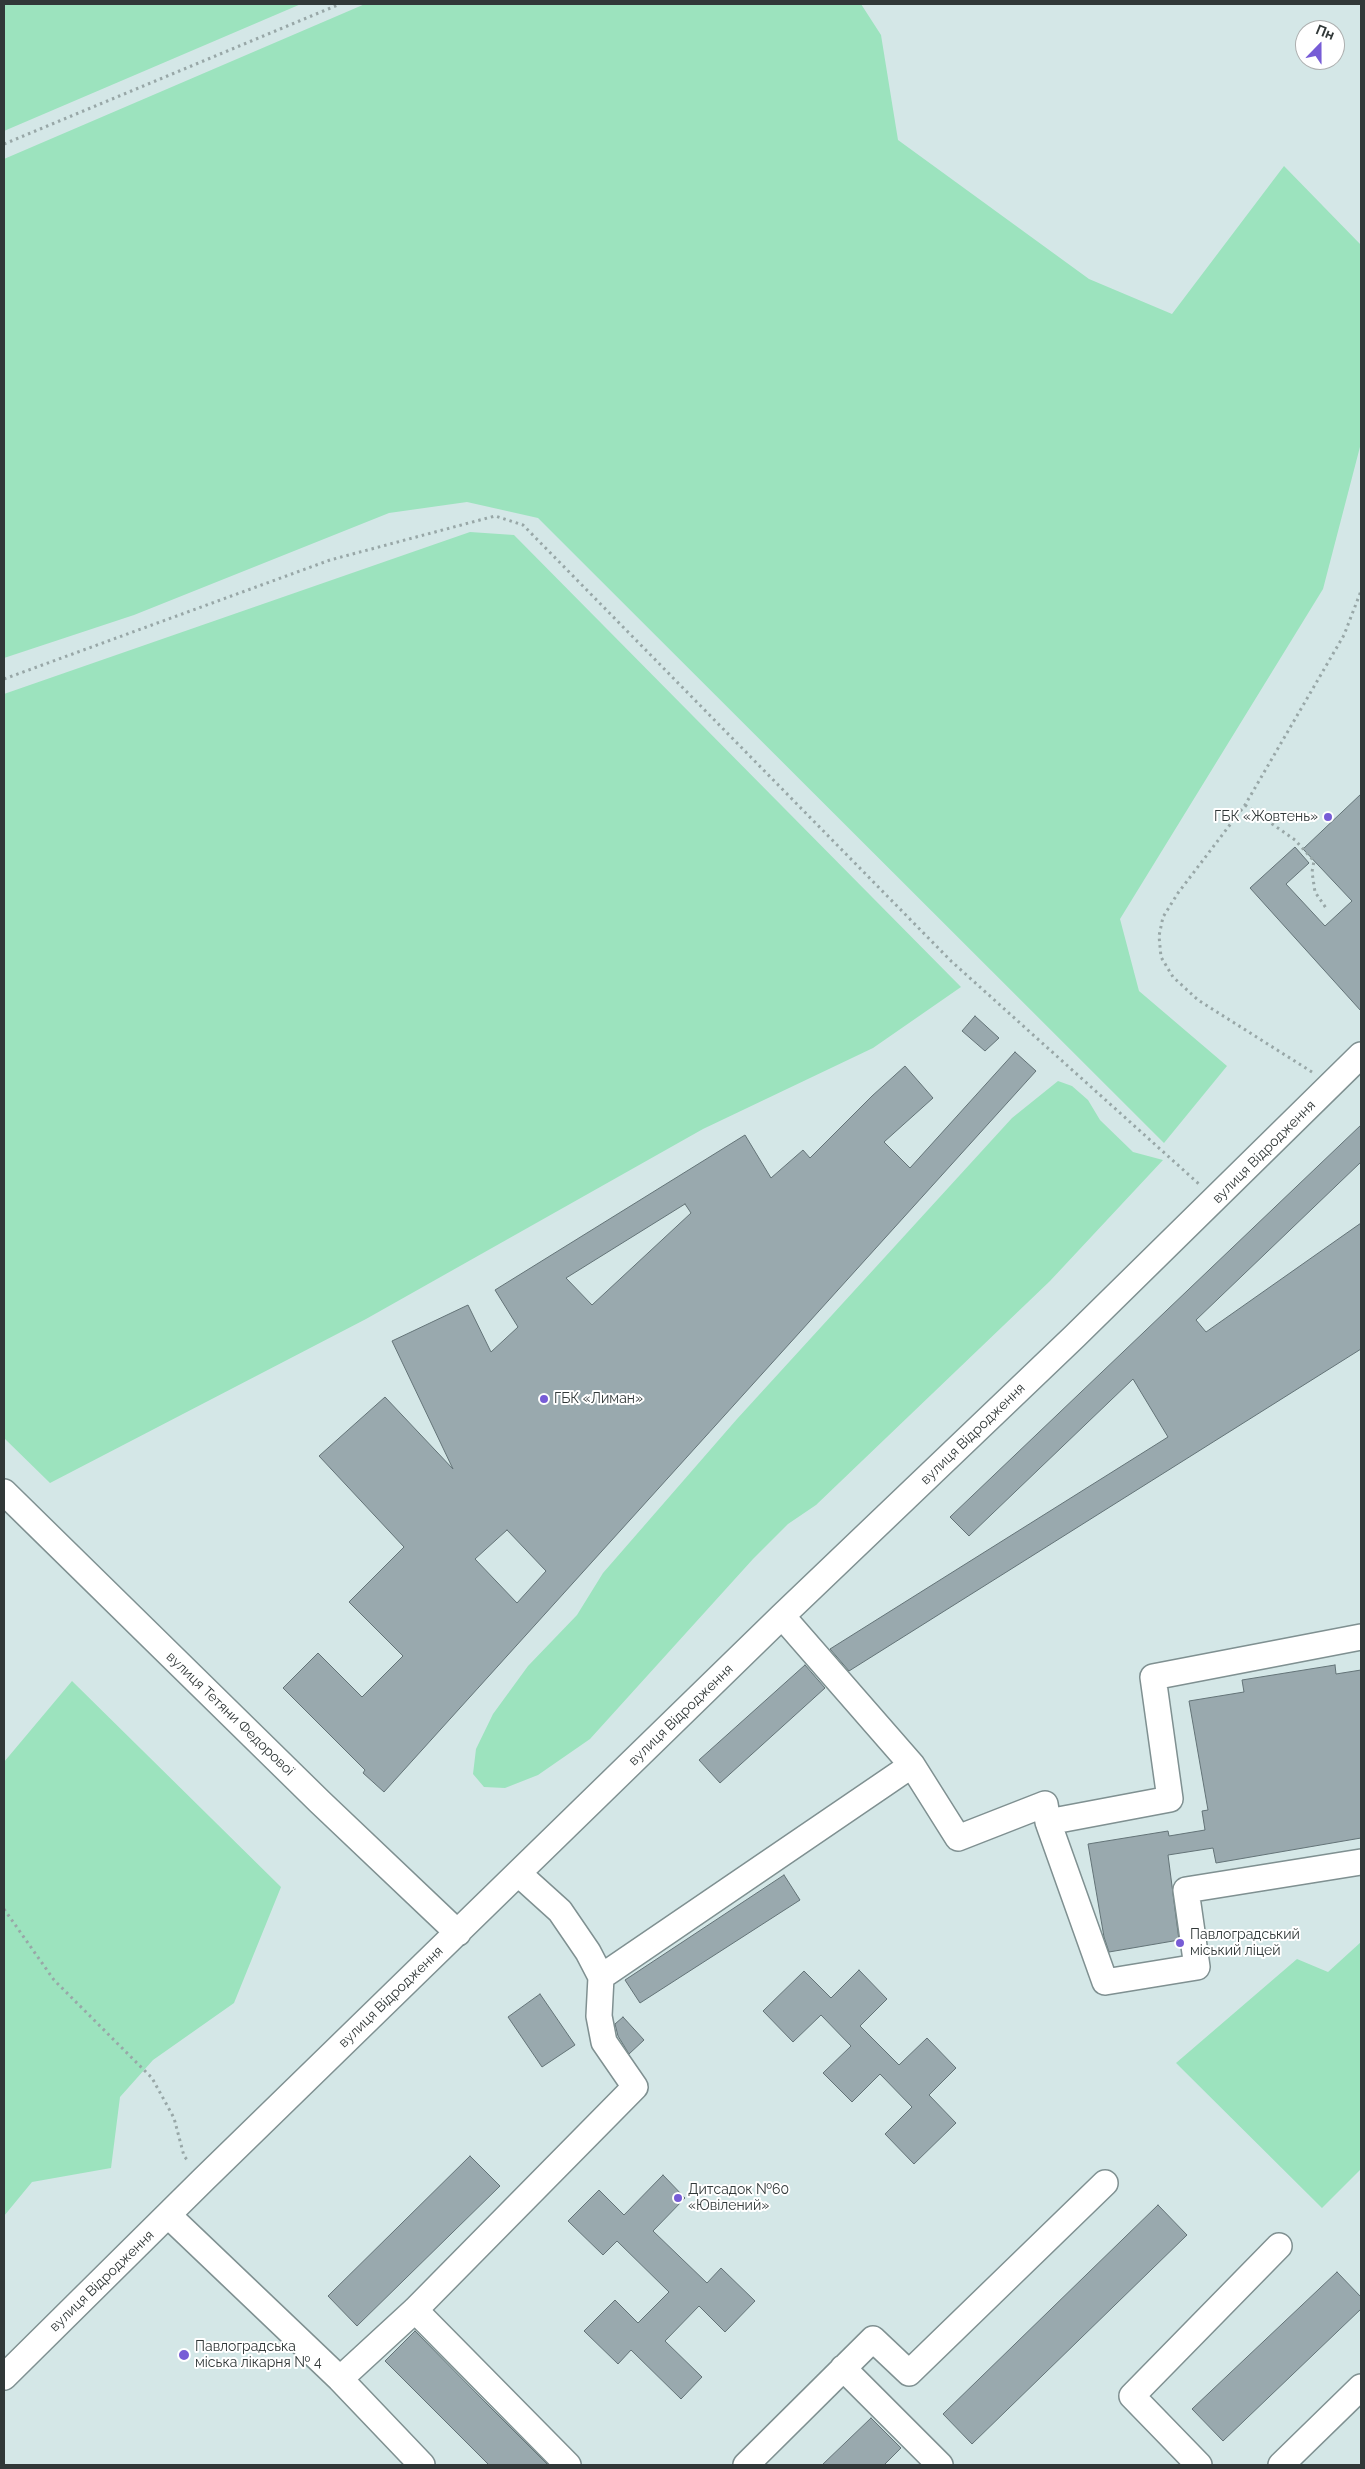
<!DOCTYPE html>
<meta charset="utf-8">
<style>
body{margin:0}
#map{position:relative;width:1365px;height:2469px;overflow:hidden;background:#d4e7e7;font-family:Raleway,sans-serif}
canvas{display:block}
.frame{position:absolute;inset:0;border:5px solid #313838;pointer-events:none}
.north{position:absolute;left:1295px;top:20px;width:50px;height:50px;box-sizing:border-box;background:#fff;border:1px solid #adafaf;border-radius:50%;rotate:22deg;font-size:14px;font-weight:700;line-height:20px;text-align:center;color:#313838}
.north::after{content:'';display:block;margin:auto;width:18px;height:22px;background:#775cd6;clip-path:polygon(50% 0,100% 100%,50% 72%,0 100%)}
</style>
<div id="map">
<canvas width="1365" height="2469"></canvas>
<div class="frame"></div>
<div class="north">Пн</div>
</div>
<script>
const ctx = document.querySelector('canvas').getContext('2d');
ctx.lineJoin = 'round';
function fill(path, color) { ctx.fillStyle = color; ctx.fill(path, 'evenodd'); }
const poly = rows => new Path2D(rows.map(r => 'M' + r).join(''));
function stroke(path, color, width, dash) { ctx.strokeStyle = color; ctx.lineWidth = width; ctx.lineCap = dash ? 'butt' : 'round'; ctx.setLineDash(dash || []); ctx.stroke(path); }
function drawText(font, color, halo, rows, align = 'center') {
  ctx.font = font + ' Raleway,sans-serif'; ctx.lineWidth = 4; ctx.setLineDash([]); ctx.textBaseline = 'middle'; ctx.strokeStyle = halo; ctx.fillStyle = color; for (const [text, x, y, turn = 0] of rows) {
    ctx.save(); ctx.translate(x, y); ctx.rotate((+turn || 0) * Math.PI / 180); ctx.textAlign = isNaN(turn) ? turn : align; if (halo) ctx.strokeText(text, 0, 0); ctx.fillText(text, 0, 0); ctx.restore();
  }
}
fill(poly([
 [4,4,301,4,4,131],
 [365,4,861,4,881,35,898,140,1089,279,1172,314,1284,166,1361,245,1361,443,1323,589,1120,919,1139,991,1227,1066,1164,1143,538,518,467,502,389,513,134,615,4,658,4,159],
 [470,532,514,535,961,987,873,1048,703,1129,366,1319,50,1483,4,1438,4,694],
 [1058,1081,1072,1086,1088,1100,1100,1120,1133,1152,1163,1160,1050,1281,816,1505,788,1524,753,1559,590,1739,538,1775,505,1788,484,1787,473,1774,476,1749,493,1714,528,1666,577,1615,603,1573,737,1419,1012,1118],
 [72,1681,281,1887,234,2003,153,2060,120,2097,111,2168,32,2182,4,2216,4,1762],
 [1361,1942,1361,2169,1322,2208,1176,2063,1297,1959,1328,1972]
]), '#9ce3be');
const building = poly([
 [1361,794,1361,1011,1250,888,1295,847,1309,863,1286,884,1325,926,1352,901,1303,849,1361,794],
 [975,1016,999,1038,985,1051,962,1031,975,1016],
 [1015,1052,1036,1071,384,1792,363,1773,365,1770,283,1688,318,1653,362,1697,403,1656,349,1602,404,1547,319,1456,385,1397,453,1469,392,1341,468,1305,491,1352,518,1327,495,1290,745,1135,771,1178,803,1150,810,1158,872,1096,905,1066,933,1098,884,1142,910,1168,1015,1052],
 [685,1204,691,1213,592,1305,566,1278,685,1204],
 [507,1530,546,1571,517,1603,475,1559,507,1530],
 [1361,1125,1361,1162,1196,1320,1206,1332,1361,1223,1361,1349,849,1671,830,1649,1168,1437,1133,1379,969,1536,950,1517,1361,1125],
 [805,1665,825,1688,720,1783,699,1760,805,1665],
 [1335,1665,1336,1674,1361,1670,1361,1838,1216,1863,1213,1848,1168,1855,1179,1940,1109,1952,1104,1937,1088,1844,1168,1831,1169,1836,1205,1830,1202,1811,1208,1810,1189,1701,1244,1692,1242,1680,1335,1665],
 [784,1875,800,1900,640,2003,625,1980,784,1875],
 [859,1970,887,1999,860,2026,899,2065,927,2038,956,2068,929,2095,956,2123,914,2164,885,2134,912,2107,880,2074,852,2102,823,2073,851,2046,821,2015,793,2042,763,2011,804,1971,831,1998,859,1970],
 [540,1994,575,2045,542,2067,508,2017,540,1994],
 [623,2017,644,2040,629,2054,618,2036,615,2024,623,2017],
 [470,2156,500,2186,357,2326,328,2296,470,2156],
 [663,2175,685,2198,653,2231,707,2283,721,2268,755,2301,725,2332,699,2306,665,2341,702,2377,681,2399,631,2350,618,2364,584,2331,615,2300,638,2323,669,2292,617,2241,603,2255,568,2221,599,2190,624,2215,663,2175],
 [1158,2205,1187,2235,972,2444,943,2414,1158,2205],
 [1337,2272,1361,2297,1361,2309,1223,2441,1192,2409,1337,2272],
 [415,2331,488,2405,548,2465,489,2465,385,2361,415,2331],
 [871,2418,901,2448,884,2465,822,2465,871,2418]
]);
fill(building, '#99a9ae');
stroke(building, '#637377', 1);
const minor = poly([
 [4,1492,320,1802,458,1933],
 [782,1616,912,1765,958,1838,1045,1804,1048,1822,1105,1982,1197,1967,1186,1890,1361,1862],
 [1048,1822,1170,1799,1153,1677,1361,1637],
 [519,1874,560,1911,588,1952,601,1977,912,1765],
 [168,2215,340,2379,422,2465],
 [415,2310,568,2465],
 [843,2368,940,2465],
 [4,2377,204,2179,782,1616,1075,1336,1361,1055],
 [340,2379,415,2310,635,2087,604,2042,599,2016,601,1977],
 [746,2465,873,2339,909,2373,1105,2183],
 [1199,2465,1132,2396,1279,2246],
 [1281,2465,1361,2387]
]);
stroke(minor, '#7f9091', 28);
stroke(poly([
 [4,144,340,4],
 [4,679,330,560,495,516,523,525,951,961,1199,1184],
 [1245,805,1295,840,1314,861,1312,872,1315,892,1326,908],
 [1312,1072,1198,1000,1173,977,1161,957,1159,936,1163,917,1178,893,1245,805,1344,635,1361,591],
 [4,1909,54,1980,152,2078,174,2118,184,2156,189,2162]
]), '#98a7a7', 3, [2.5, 4]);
stroke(minor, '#fff', 25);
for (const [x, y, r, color] of [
 [1328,817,5,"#775cd6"],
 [544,1399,5,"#775cd6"],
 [1180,1943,5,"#775cd6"],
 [678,2198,5,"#775cd6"],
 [184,2355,6,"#775cd6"]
]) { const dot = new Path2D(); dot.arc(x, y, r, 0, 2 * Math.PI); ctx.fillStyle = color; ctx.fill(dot); stroke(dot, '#fff', 2); }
drawText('14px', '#313838', '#fff', [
 ["ГБК «Жовтень»",1318,817,"right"],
 ["ГБК «Лиман»",554,1399],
 ["Павлоградський",1190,1935],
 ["міський ліцей",1190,1951],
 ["Дитсадок №60",688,2190],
 ["«Ювілений»",688,2206],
 ["Павлоградська",195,2347],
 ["міська лікарня № 4",195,2363]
], 'left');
drawText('14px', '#313838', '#fff', [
 ["вулиця Відродження",1264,1152,-45],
 ["вулиця Відродження",973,1434,-44],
 ["вулиця Тетяни Федорової",230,1714,44],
 ["вулиця Відродження",681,1715,-44],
 ["вулиця Відродження",391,1997,-44],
 ["вулиця Відродження",102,2281,-44]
]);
</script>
